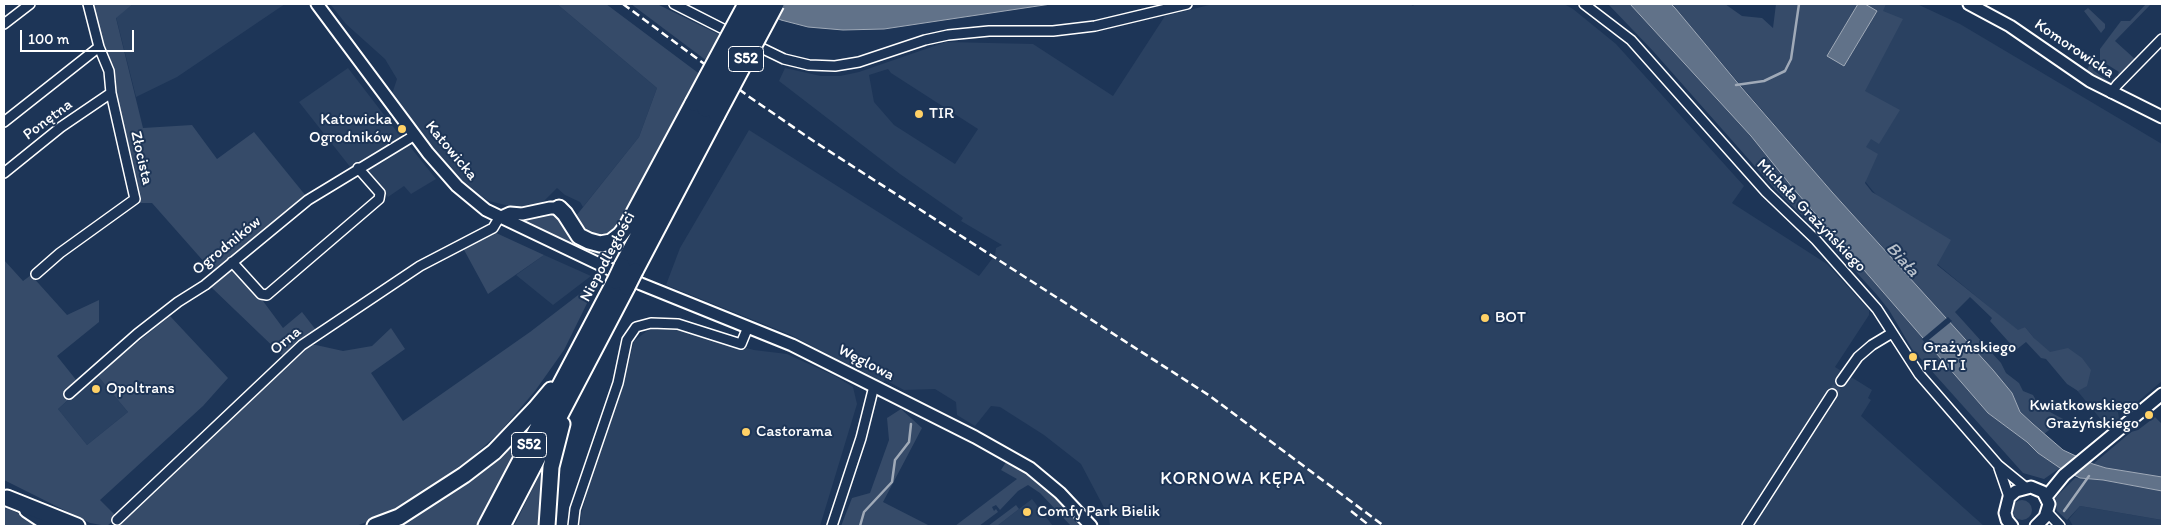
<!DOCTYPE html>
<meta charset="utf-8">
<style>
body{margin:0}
#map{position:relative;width:2166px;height:530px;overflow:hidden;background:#1d3557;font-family:Itim,sans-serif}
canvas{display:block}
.frame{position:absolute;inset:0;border:5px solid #fff;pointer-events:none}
.scale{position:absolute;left:20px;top:30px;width:114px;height:22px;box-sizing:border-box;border:2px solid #fff;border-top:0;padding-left:6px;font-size:15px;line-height:18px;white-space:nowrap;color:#fff;-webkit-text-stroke:4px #1d3557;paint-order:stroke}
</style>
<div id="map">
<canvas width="2166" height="530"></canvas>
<div class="frame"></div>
<div class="scale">100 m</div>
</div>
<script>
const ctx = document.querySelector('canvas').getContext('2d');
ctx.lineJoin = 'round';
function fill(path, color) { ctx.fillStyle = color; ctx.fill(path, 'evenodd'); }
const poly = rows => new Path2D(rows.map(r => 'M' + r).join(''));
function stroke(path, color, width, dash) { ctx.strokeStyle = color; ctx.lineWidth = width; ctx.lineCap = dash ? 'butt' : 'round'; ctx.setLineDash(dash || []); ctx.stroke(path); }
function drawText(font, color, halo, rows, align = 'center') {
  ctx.font = font + ' Itim,sans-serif'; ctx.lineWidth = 4; ctx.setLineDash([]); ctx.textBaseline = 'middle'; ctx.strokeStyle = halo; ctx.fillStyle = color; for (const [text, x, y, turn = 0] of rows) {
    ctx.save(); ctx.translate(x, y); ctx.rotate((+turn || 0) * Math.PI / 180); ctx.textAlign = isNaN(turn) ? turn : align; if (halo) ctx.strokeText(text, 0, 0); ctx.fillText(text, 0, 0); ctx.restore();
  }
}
fill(poly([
 [133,4,285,4,177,77,136,97,116,17],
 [330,4,557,4,657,88,639,137,583,207,580,202,565,195,557,188,538,207,525,210,489,201,466,186,444,163,392,94,397,79,385,59,346,24],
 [1213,4,1410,4,1413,6,1415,4,1564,4,1573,9,1616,44,1744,186,1732,203,1827,264,1869,310,1869,315,1835,367,1872,390,1868,398,1871,400,1861,416,1984,526,1110,526,1109,517,1081,464,1044,435,1000,407,991,406,975,426,957,415,956,402,935,389,904,390,885,380,882,383,791,335,666,285,680,248,749,130,979,276,995,255,996,248,1002,245,961,221,963,218,900,174,779,81,785,68,821,76,840,76,859,72,946,42,1033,44,1113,96,1165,16],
 [888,69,891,73,978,129,955,164,894,125,874,102,869,75],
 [1814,4,1917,4,1960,24,2162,144,2162,381,2128,410,2123,408,2118,412,2119,418,2107,427,2025,327,2018,331,1937,264,1872,190,1790,86],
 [348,68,401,137,351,168,299,102],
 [408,144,436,179,411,194,404,186,388,197,365,170],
 [544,255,591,276,553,305,516,275],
 [651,328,675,329,754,350,787,354,835,376,853,387,857,404,820,526,581,526,580,519,587,492,623,386,634,341],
 [97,375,128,412,87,445,58,409],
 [1032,499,1053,526,997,526],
 [2080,506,2162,520,2162,526,2073,526,2069,519]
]), '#2a4161');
fill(poly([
 [93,4,133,4,116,18,143,128,192,125,217,159,254,132,306,196,213,272,152,203,137,203,141,197,116,91,114,67,103,44],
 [557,4,606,4,701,75,623,222,613,233,594,235,586,232,579,225,576,216,639,137,657,88],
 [631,4,657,4,720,35,707,61],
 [1608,4,1630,4,1751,136,1792,187,1988,413,2027,442,2038,453,2060,468,2044,479,2023,473,1912,349,1889,310,1877,295,1829,242,1775,189,1653,51],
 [1671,4,1725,4,1742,16,1762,18,1773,28,1776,4,1858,4,1827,55,1877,12,1865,4,1886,4,1883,11,1903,19,1865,91,1900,110,1879,144,1871,139,1866,147,1878,154,1865,183,1872,192,1951,240,1937,265,2018,330,2025,327,2034,338,2050,352,2068,348,2082,358,2091,370,2087,386,2078,391,2067,384,2046,359,2041,358,2026,342,2016,350,1990,321,1992,318,1970,297,1955,312,2001,363,2006,373,2019,383,2023,391,2033,395,2037,402,2045,405,2048,411,2063,419,2062,428,2053,427,2044,434,2020,412,2012,393,1832,192],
 [2146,4,2151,4,2115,41,2136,60,2120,77,2118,74,2119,72,2100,60,2100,49,2121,21,2130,21],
 [2088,8,2105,24,2105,28,2101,33,2084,11],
 [2090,64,2094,64,2093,70,2110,82,2116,76,2118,79,2109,85,2086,72],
 [552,214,557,217,568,233,577,240,625,240,611,263,516,218],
 [494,232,544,255,488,294,463,248],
 [4,260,23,281,31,275,67,315,99,300,99,322,57,356,77,381,64,394,68,400,58,409,87,445,128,412,97,375,170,316,228,378,203,406,100,500,117,517,107,526,90,523,4,480],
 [232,268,263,301,283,328,302,312,316,330,283,356,211,287],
 [599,279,564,350,535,391,499,433,472,457,431,487,385,515,356,526,117,526,307,345,316,345,343,351,372,346,391,328,405,349,371,373,403,421,530,332],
 [901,409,922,428,883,502,930,526,841,526,852,498,870,493,889,440,887,418],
 [534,417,476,526,390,526],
 [2155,417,2162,424,2162,477,2106,468,2093,464,2131,432,2138,430],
 [548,458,543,481,540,526,514,526],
 [1010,461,1051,489,1083,523,1083,526,1071,526,1040,493,1028,485,1018,491,1000,510,996,505,992,507,994,511,996,509,998,512,979,526,955,526,1017,479,1001,470,1006,462],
 [2075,478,2103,480,2162,491,2162,520,2080,506,2067,520,2057,511,2055,498],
 '2012 510a10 10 0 1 1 20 0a10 10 0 1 1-20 0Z',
 [1016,505,1019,509,997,526,988,526],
 [4,506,36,523,42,526,4,526]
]), '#364b69');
const water = poly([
 [750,4,1051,4,884,29,843,30,808,27,781,20,750,4],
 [1630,4,1671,4,1675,8,1741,87,1832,192,1993,370,2012,393,2020,412,2033,424,2063,450,2093,464,2106,468,2162,477,2162,491,2103,480,2080,478,2060,468,2038,453,2027,442,1988,413,1792,187,1751,136,1630,4],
 [1858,4,1865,4,1877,11,1844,66,1827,56,1858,4]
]);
fill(water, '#617289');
stroke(water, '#a0aab8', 1);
fill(poly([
 [1948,317,1952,321,1925,343,1922,339]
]), '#1d3557');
stroke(poly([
 [1736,85,1764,81,1785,71,1791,59,1799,4],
 [2064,511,2089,476],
 [860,526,864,512,892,482,895,460,909,442,911,424]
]), '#a0aab8', 2.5);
stroke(poly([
 [1832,394,1841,381]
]), '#344968', 9, [9, 4.5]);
const street = poly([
 [674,4,733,34],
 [1584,4,1631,40,1766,192,1816,240,1877,309,1919,374,1998,465,2025,487],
 [4,24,30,4],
 [751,43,784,59,809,65,835,66,859,62,925,40,948,35,989,31,1053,31,1095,26,1187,4],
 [2111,93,2117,85,2162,39],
 [4,122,99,47],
 [4,173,61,127,111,93],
 [232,262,261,294,267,295,379,199,380,193,358,168],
 [36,274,60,253,135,199,111,93,109,71,99,47,88,4],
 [1841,381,1858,357,1872,345,1892,333],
 [69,394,137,334,178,302,205,285,308,200,415,135],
 [1999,468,2009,497],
 [2047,512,2060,526],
 [117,520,302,345,420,266,493,228,499,218],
 [573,526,575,509,618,383,627,340,636,327,651,323,678,324,741,344,748,327],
 [832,526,861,438,874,386],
 [1747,526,1832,394]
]);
const secondary = poly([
 [317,4,428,153,457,186,486,210,641,284,792,345,975,437,1030,468,1060,493,1091,526],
 [1969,4,2010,26,2090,81,2162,117],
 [499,218,510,213,522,214,550,208,559,208],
 [2046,497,2064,475,2162,394],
 [2012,526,2007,520,2005,513,2009,497,2016,491,2031,487,2043,492,2049,504,2045,517,2036,526]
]);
const primary = poly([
 [27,510,51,526]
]);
const highway = poly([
 [559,208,565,214,579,236,589,241,600,244,611,242,620,235,627,226,693,103],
 [622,266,705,109],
 [635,271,717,115],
 [7,498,77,526],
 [375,526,399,517,464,475,494,452,535,409,551,390],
 [486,526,615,281],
 [502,526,627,287],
 [547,526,551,467,562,424]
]);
stroke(street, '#fff', 12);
stroke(secondary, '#fff', 15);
stroke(primary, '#fff', 18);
stroke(highway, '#fff', 19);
stroke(street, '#1d3557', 9);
stroke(secondary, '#1d3557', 11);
stroke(primary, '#1d3557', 14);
stroke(highway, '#1d3557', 15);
stroke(poly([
 [623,4,748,96,815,142,1210,396,1384,526],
 [1351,511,1370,526]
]), '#fff', 2.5, [8, 4]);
const highwayBridge = poly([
 [693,103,746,4],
 [705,109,761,4],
 [717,115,776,4],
 [615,281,622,266],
 [627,287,635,271]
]);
stroke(highwayBridge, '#fff', 19, []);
stroke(highwayBridge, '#1d3557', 15);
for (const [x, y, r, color] of [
 [919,114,5,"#ffd166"],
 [402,129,5,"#ffd166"],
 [1485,318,5,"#ffd166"],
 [1913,357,5,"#ffd166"],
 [96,389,5,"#ffd166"],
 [2149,415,5,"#ffd166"],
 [746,432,5,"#ffd166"],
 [1027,512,5,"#ffd166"]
]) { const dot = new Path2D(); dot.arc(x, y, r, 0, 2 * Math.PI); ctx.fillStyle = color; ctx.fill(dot); stroke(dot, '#1d3557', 2); }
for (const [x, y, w] of [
 [746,59,35],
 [529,445,35]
]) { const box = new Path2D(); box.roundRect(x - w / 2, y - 12.5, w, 25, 4); ctx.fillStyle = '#1d3557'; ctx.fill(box); stroke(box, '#fff', 1); }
drawText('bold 15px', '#fff', null, [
 ["S52",746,59],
 ["S52",529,445]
]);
drawText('16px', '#fff', '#1d3557', [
 ["Komorowicka",2074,49,34],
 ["Ponętna",48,120,-37],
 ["Katowicka",451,151,50],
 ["Złocista",141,158,77],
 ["Michała Grażyńskiego",1811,216,46],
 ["Ogrodników",227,246,-39],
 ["Niepodległości",608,257,-62],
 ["Orna",286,341,-40],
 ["Węglowa",866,363,27]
]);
drawText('16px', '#fff', '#1d3557', [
 ["TIR",929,114],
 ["Katowicka",392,120,"right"],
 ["Ogrodników",392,138,"right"],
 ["BOT",1495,318],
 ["Grażyńskiego",1923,348],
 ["FIAT I",1923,366],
 ["Opoltrans",106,389],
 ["Kwiatkowskiego",2139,406,"right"],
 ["Grażyńskiego",2139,424,"right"],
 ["Castorama",756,432],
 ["Comfy Park Bielik",1037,512]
], 'left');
drawText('italic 18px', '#b8c0ca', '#1d3557', [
 ["Biała",1902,260,48]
]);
ctx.letterSpacing = '1px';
drawText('18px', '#fff', '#1d3557', [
 ["KORNOWA KĘPA",1233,479]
]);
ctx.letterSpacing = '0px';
</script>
